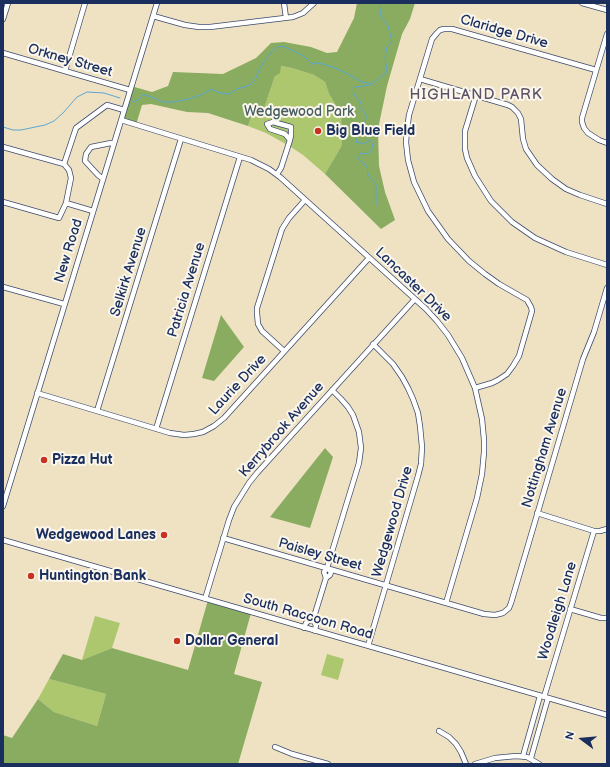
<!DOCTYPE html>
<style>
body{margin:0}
#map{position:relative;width:610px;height:767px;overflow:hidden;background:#efe2c3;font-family:"Balsamiq Sans",sans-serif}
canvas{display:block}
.frame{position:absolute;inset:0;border:4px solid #1b2f5e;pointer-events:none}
.north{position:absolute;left:562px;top:719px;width:40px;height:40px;-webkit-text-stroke:3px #fbf7ec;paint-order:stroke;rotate:286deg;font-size:11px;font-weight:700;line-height:16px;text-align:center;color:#1b2f5e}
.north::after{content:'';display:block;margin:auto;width:14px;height:18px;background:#1b2f5e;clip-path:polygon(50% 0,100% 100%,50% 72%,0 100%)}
</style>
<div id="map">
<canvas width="610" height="767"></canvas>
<div class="frame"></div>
<div class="north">N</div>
</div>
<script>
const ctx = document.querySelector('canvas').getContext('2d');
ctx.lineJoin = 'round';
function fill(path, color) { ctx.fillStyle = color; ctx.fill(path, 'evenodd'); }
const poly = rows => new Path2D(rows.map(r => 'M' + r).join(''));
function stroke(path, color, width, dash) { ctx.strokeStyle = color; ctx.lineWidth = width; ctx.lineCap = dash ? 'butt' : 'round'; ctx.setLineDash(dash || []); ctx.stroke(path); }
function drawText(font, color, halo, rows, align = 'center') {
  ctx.font = font + ' "Balsamiq Sans",sans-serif'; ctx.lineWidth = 4; ctx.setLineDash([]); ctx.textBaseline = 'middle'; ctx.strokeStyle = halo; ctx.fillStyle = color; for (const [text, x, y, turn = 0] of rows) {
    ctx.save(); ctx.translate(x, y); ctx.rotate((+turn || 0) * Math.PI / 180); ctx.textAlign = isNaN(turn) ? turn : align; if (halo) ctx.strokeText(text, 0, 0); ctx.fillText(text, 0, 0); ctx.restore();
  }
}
fill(poly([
 [281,66,292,68,314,75,325,82,329,94,341,114,342,145,325,174,303,155,291,147,266,133,248,126,252,115,261,117,275,76],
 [95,616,120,623,112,648,82,660],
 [327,654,344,659,338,680,321,675],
 [49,679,106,694,97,726,54,712,38,699]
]), '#acc76d');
fill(poly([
 [357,3,415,3,410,19,402,34,387,86,378,129,379,166,385,192,395,220,381,229,325,174,342,145,341,114,329,94,325,82,314,75,292,68,281,66,280,73,275,76,261,117,252,115,248,126,208,113,187,112,151,104,142,105,136,125,121,120,131,86,152,92,168,86,173,72,223,74,256,58,271,43,284,42,311,47,327,53,337,52,354,18],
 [221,315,244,347,214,381,202,378],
 [325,448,333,457,310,528,270,517],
 [208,600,251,613,234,674,262,682,238,764,3,764,3,735,12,738,38,699,54,712,97,726,106,694,49,679,63,654,82,660,112,648,188,670]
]), '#89ac60');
stroke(poly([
 [370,85,355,87,353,89,354,94,356,98,361,102,359,106,366,115,366,119,365,122,360,126,359,133,356,142,363,144,370,140,372,142,373,147,370,152,366,154,361,153,359,155,359,160,367,166,368,175,376,184,376,205],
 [132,102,138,100,143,95,149,96,163,102,173,102,189,99,203,94,211,89,220,93,229,94,237,89,250,85,256,78,260,68,270,53,279,46,285,47,298,53,306,58,312,64,320,63,338,69,362,82,372,84,387,72,385,57,387,47,392,41,388,26,381,16,379,3],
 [3,127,13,130,21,130,45,125,54,121,63,113,77,97,87,92,104,93,120,98]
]), '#5ba6d3', 1);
const minor = poly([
 [284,3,286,18],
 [582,3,607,10],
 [153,16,185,25,199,27,210,27,293,17,303,13,314,3],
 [3,19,8,3],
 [607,34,582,118,582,122,584,128,588,133,599,140,607,143],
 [3,53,130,90],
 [65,71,85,3],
 [420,79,508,105,512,107,518,113,521,119,523,139,526,149,537,165,552,179,566,189,580,195,607,204],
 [476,95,465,131,465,149,467,158,475,176,491,201,512,222,535,238,566,252,607,265],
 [121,120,251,160,269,169,280,177,426,309,437,321,448,335,462,358,475,388,482,419,484,440,484,452,482,474,477,498,446,603],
 [273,122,291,127,291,135,290,140,285,134,270,129,267,124,273,122],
 [3,147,64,164],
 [277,174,281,168,290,140],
 [103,179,98,175,85,161,86,154,91,147,111,143,114,143],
 [3,202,59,218,66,203,71,178,69,170,64,164,76,128,107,105,124,110],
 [66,203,93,211],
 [3,287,64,304],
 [284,351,262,331,258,324,257,313,257,308,282,229,289,218,305,200],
 [475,388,492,383,498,380,507,374,513,366,519,356,532,311,531,307,527,300,499,284,485,274,469,261,448,239,428,211,414,182,408,160,406,142,407,130,409,115,432,39,437,33,440,30,444,29,452,29,596,70],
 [37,393,170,433,184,435,194,434,203,432,214,426,224,418,369,258],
 [97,411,181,139],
 [156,429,240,157],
 [3,506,157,3],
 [537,513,594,531,600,531,607,529],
 [223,538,484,614,495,615,503,613,509,608,511,603,583,359,594,332,607,288],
 [3,540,607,715],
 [326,578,330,575,331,572,327,568],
 [205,599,229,520,234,507,249,483,257,473,415,299],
 [570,609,601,618,607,618],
 [304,628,306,623,310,620,313,620],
 [315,631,316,625,313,620,326,578,324,572,327,568,359,463,361,448,359,432,353,415,348,407,341,399,332,390],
 [368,646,418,476,421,464,422,447,420,426,418,413,413,399,408,388,402,377,393,364,373,344],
 [544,697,594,531],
 [439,731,449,737,456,744,461,752,466,764],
 [275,747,292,754,328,764],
 [523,756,540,696],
 [531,758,548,698],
 [475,764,495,758,516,756,527,757,539,764]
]);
stroke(minor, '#3b4a6d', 6);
stroke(minor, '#fff', 4.5);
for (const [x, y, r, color] of [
 [318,131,4,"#c8321e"],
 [44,460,4,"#c8321e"],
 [164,535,4,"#c8321e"],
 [31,576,4,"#c8321e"],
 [177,641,4,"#c8321e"]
]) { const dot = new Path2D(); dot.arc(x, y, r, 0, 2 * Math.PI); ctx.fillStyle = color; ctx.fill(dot); stroke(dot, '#fbf7ec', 1.5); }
drawText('14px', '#1b2f5e', '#fbf7ec', [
 ["Claridge Drive",504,32,16],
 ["Orkney Street",70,61,16],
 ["New Road",69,251,-73],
 ["Selkirk Avenue",129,272,-73],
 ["Lancaster Drive",413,285,44],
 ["Patricia Avenue",187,290,-73],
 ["Laurie Drive",238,385,-47],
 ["Kerrybrook Avenue",282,430,-49],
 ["Nottingham Avenue",545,448,-73],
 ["Wedgewood Drive",393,522,-74],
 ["Paisley Street",320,555,16],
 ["Woodleigh Lane",558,611,-73],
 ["South Raccoon Road",308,617,16]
]);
drawText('14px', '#465d62', '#fbf7ec', [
 ["Wedgewood Park",299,112]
]);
drawText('bold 14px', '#1b2f5e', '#fbf7ec', [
 ["Big Blue Field",326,131],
 ["Pizza Hut",52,460],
 ["Wedgewood Lanes",156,535,"right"],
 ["Huntington Bank",39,576],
 ["Dollar General",185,641]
], 'left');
ctx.letterSpacing = '1px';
drawText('15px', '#5d5266', '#fbf7ec', [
 ["HIGHLAND PARK",476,95]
]);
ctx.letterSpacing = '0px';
</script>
